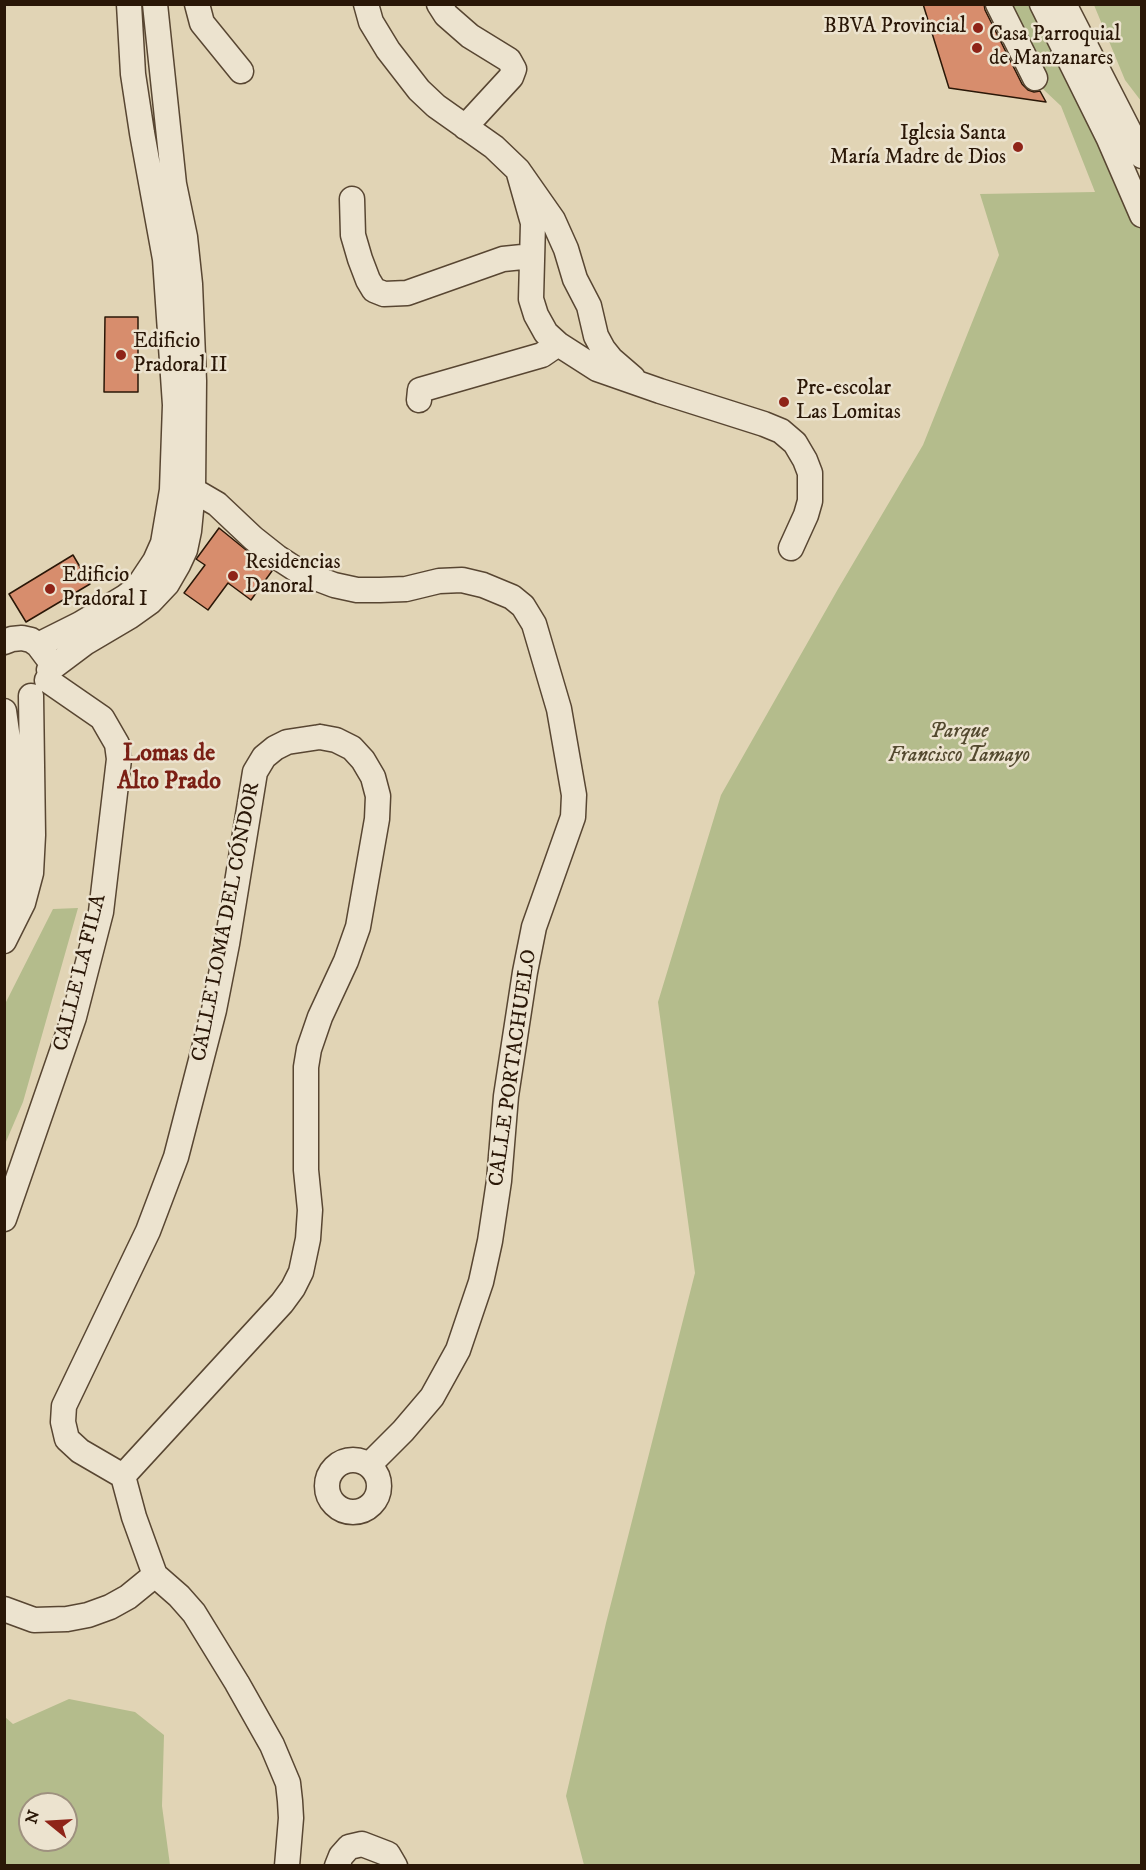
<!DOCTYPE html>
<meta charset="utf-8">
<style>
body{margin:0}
#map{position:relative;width:1146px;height:1870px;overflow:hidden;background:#e1d4b5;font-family:"IM FELL DW Pica",serif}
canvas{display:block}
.frame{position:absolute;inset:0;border:6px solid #2a1707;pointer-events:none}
.north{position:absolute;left:18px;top:1792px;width:60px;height:60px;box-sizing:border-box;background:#ece3cf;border:2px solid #9e917f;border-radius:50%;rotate:288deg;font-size:16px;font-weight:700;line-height:24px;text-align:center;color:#2a1707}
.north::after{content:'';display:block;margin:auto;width:21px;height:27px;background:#8f2418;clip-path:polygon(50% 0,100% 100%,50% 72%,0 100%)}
</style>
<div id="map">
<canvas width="1146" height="1870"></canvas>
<div class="frame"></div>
<div class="north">N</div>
</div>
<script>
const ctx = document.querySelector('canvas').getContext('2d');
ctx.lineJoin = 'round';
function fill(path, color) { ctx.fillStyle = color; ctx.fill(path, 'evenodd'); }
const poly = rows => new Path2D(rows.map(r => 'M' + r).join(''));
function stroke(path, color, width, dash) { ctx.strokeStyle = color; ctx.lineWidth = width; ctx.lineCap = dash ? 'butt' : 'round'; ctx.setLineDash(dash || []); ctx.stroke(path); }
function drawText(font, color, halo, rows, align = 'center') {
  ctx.font = font + ' "IM FELL DW Pica",serif'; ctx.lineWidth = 5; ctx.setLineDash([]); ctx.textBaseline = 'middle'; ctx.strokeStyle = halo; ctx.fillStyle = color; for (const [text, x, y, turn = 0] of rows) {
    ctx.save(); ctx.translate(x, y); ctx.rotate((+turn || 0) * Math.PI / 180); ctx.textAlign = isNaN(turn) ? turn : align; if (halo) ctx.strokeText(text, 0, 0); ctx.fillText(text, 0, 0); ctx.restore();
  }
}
fill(poly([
 [1000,5,1045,5,1141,207,1141,1865,584,1865,566,1796,606,1623,695,1273,658,1002,721,795,838,589,923,445,999,255,980,194,1095,192,1061,106,1044,90],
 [1094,5,1141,5,1141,101,1125,80],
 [78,908,23,1102,5,1144,5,1004,53,909],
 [69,1699,135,1712,164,1735,162,1806,170,1865,5,1865,5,1717,13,1724],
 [30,1804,66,1804,66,1840,30,1840]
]), '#b4bc8c');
const building = poly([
 [923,4,984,4,985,10,1022,84,1028,90,1034,92,1040,91,1046,102,949,88,923,4],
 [105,317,138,317,138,392,104,392,105,317],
 [219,528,272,571,251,600,228,583,208,610,184,593,205,565,196,559,197,558,219,528],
 [73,555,90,584,26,622,9,594,73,555]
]);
fill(building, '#d78d6d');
stroke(building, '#2a1707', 1.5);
const minor = poly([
 [197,4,202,23,241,71],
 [366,4,371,22,388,50,419,90,436,106,494,147,518,170,553,220,566,249,575,279,589,306,596,336,603,349,611,359,633,378],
 [439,4,446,15,470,36,509,60,514,69,511,77,465,127],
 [998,4,1035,78],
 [1042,4,1109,139,1142,215],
 [1064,4,1142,156],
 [518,170,533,223,531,299,536,315,546,333,558,344,597,369,660,391,764,424,781,431,795,443,805,460,810,473,810,501,806,515,791,548],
 [352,199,353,235,360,259,368,280,374,290,384,294,407,293,503,259,532,256],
 [419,400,420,390,542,355,558,344],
 [172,490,193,490,217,504,253,538,277,557,300,572,334,585,357,590,380,590,406,589,439,581,462,580,483,585,512,597,523,606,534,624,559,709,574,795,573,817,534,927,525,972,506,1096,499,1181,490,1241,481,1282,458,1350,432,1397,403,1431,369,1465],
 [4,642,12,639,22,638,31,640,38,645,47,657],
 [38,645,80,624,125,597,137,588,155,561,163,543,172,490,175,405,165,259,142,133,133,74,129,4],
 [49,670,85,643,129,617,150,602,167,584,178,565,185,550,189,531,193,490,194,381,190,284,185,237,174,184,155,4],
 [4,711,10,753,13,849,12,877,4,899],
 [320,737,336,740,352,748,363,760,373,777,378,796,377,819,358,927,346,961,320,1017,309,1049,306,1067,306,1170,310,1210,308,1239,301,1272,293,1288,282,1303,123,1476,80,1451,67,1439,63,1422,64,1406,148,1231,176,1157,214,1010,227,944,255,772,264,757,275,748,287,742,320,737],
 [4,941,23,903,31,873,33,835,31,696],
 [4,1219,74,1017,101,912,119,759,117,744,102,718,47,680],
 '327 1486a26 26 0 1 1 52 0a26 26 0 1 1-52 0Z',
 [123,1476,134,1517,155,1575],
 [155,1575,179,1596,194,1613,237,1683,272,1745,288,1783,290,1801,291,1818,287,1866],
 [4,1609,34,1620,67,1619,88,1615,110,1607,128,1597,155,1575],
 [337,1866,341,1856,349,1847,362,1844,388,1854,395,1866]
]);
stroke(minor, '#584632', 27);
stroke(minor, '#ece3cf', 24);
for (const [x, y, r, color] of [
 [978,28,6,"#8f2418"],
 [977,48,6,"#8f2418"],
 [1018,147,6,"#8f2418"],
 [121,355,6,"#8f2418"],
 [784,402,6,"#8f2418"],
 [233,576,6,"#8f2418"],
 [50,589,6,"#8f2418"]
]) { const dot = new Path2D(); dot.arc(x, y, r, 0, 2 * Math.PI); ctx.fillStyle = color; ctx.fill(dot); stroke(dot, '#ece3cf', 2); }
drawText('21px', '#2a1707', '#ece3cf', [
 ["BBVA Provincial",966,28,"right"],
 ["Casa Parroquial",989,36],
 ["de Manzanares",989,60],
 ["Iglesia Santa",1006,135,"right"],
 ["María Madre de Dios",1006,159,"right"],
 ["Edificio",133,343],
 ["Pradoral II",133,367],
 ["Pre-escolar",796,390],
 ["Las Lomitas",796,414],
 ["Residencias",245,564],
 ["Danoral",245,588],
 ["Edificio",62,577],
 ["Pradoral I",62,601]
], 'left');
drawText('italic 21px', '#53492f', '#ece3cf', [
 ["Parque",959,733],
 ["Francisco Tamayo",959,757]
]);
drawText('21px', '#2a1707', '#ece3cf', [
 ["CALLE LOMA DEL CÓNDOR",227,922,-79],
 ["CALLE LA FILA",81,973,-76],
 ["CALLE PORTACHUELO",514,1068,-82]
]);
drawText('bold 24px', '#7a1f14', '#ece3cf', [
 ["Lomas de",169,755],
 ["Alto Prado",169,783]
]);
</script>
